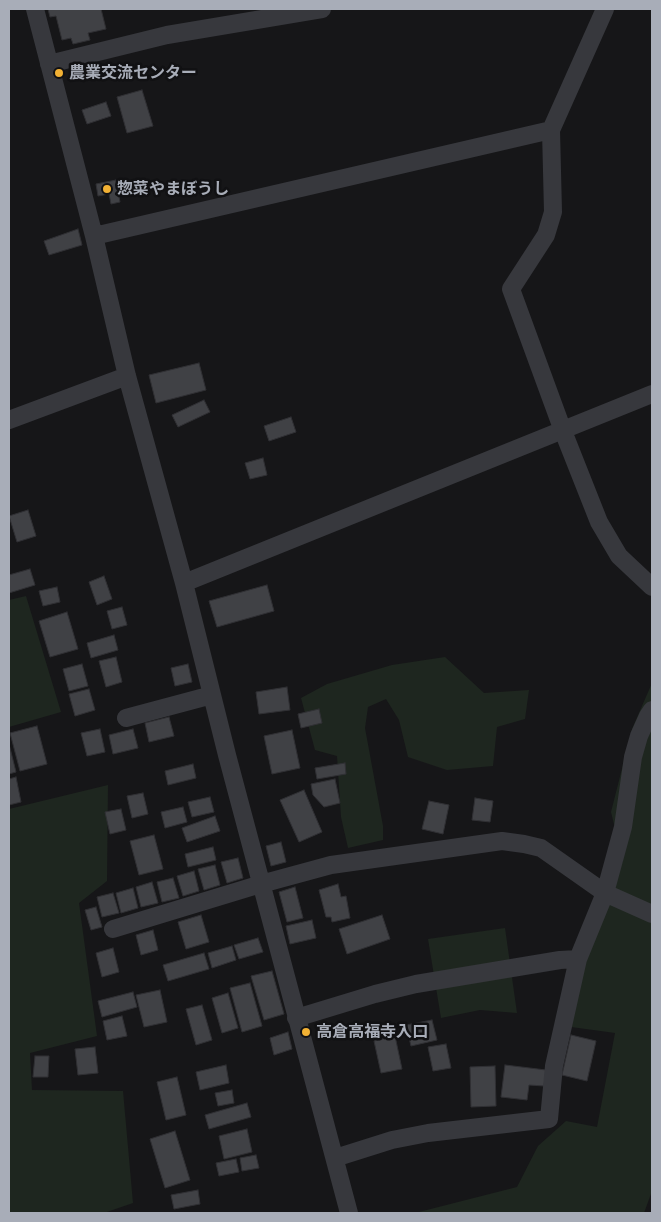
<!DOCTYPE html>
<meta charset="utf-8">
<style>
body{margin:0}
#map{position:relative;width:661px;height:1222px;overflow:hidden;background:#161618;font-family:"Work Sans",sans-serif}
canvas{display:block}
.frame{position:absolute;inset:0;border:10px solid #a8adb8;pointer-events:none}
</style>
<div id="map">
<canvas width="661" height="1222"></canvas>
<div class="frame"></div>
</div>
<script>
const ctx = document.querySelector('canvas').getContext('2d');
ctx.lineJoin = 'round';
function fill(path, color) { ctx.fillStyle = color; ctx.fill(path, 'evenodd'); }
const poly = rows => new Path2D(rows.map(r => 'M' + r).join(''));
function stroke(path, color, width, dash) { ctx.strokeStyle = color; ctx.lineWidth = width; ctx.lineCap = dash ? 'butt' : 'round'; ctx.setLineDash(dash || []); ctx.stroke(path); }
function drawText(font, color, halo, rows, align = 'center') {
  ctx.font = font + ' "Work Sans","Noto Sans JP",sans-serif'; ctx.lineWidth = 5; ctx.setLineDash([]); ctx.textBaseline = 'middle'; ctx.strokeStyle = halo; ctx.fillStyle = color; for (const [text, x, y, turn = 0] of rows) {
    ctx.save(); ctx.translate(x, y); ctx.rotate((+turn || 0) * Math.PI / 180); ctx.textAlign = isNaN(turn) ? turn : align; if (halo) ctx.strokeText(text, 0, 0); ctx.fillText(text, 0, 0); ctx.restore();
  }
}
fill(poly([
 [26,596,61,712,9,727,9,600],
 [445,657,484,693,529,690,525,719,497,727,493,766,447,770,408,757,399,720,386,699,368,707,365,728,383,826,383,840,348,848,341,817,337,756,315,750,301,698,327,684,392,665],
 [652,683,652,1191,644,1213,415,1213,517,1187,538,1146,566,1121,597,1127,615,1033,564,1026,605,893,623,861,611,812,632,729],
 [108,785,107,881,79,903,97,1036,30,1053,32,1090,123,1091,133,1203,104,1213,9,1213,9,809],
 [505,928,517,1013,480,1010,441,1018,428,939]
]), '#1e261f');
const building = poly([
 [48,9,101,9,106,29,88,33,90,40,73,44,71,38,62,40,56,16,50,17,48,9],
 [142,90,153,126,127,133,117,97,142,90],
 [106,102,111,116,87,124,82,110,106,102],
 [116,180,120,202,111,204,109,194,98,196,96,184,116,180],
 [78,229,82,245,49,255,44,241,78,229],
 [199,363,206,390,156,403,149,375,199,363],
 [204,400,210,412,178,427,172,415,204,400],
 [291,417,296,432,269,441,264,426,291,417],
 [263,458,267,475,250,479,245,463,263,458],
 [28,510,36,536,17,542,9,516,28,510],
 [30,569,35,585,9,593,9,575,30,569],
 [104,576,112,599,97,605,89,582,104,576],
 [267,585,274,611,217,627,209,601,267,585],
 [57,587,60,602,43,606,39,591,57,587],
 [122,607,127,625,112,629,107,611,122,607],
 [67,612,78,649,50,657,39,621,67,612],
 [114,635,118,650,91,658,87,643,114,635],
 [116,657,122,682,106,687,99,661,116,657],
 [82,664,88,686,69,691,63,669,82,664],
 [188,664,192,682,175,686,171,668,188,664],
 [287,687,290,710,259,714,256,692,287,687],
 [89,689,95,710,75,716,69,694,89,689],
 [319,709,322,723,301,728,298,714,319,709],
 [169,717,174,736,149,742,145,723,169,717],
 [37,726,47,764,20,771,10,733,37,726],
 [100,729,105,752,87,756,81,733,100,729],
 [133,729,138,748,113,754,109,735,133,729],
 [292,730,300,768,272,774,264,736,292,730],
 [9,744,16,772,9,774,9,744],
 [345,763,346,774,317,779,315,768,345,763],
 [193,764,196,778,168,785,165,771,193,764],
 [16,777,21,802,9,805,9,779,16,777],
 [335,779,340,803,324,807,313,795,311,784,335,779],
 [304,790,322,832,299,842,280,800,304,790],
 [143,793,148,814,132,818,127,796,143,793],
 [210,797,214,812,192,817,188,802,210,797],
 [475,798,493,801,490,822,472,820,475,798],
 [429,801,449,805,443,834,422,829,429,801],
 [183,807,187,822,165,828,161,812,183,807],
 [121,809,126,830,110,834,105,812,121,809],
 [215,816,220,831,187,842,182,828,215,816],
 [154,835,163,869,139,875,130,841,154,835],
 [281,842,286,862,271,866,266,846,281,842],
 [213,847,216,860,188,867,185,854,213,847],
 [238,858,243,878,227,883,221,862,238,858],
 [215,865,220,885,204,890,198,869,215,865],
 [194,871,199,891,183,896,177,876,194,871],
 [173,878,179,898,162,902,157,882,173,878],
 [152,882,158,903,141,907,136,887,152,882],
 [338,884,341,897,346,896,350,918,332,922,331,917,326,917,319,890,338,884],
 [295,887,303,918,287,922,279,892,295,887],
 [133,888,138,908,121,913,116,893,133,888],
 [113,893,119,913,102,917,97,897,113,893],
 [96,907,102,927,91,930,85,910,96,907],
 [201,915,209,942,186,949,178,922,201,915],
 [382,915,390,939,347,954,339,929,382,915],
 [312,920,316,938,290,944,286,926,312,920],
 [153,930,158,950,141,955,136,935,153,930],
 [258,938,263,952,239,959,234,945,258,938],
 [232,946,236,960,212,968,208,953,232,946],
 [113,948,119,972,102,977,96,953,113,948],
 [204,953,209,969,168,981,163,965,204,953],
 [272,971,284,1014,264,1020,251,976,272,971],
 [250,983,262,1026,242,1032,230,988,250,983],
 [160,990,167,1022,144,1027,136,995,160,990],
 [133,992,137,1007,102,1017,98,1001,133,992],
 [228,993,238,1028,222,1033,212,998,228,993],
 [202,1005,212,1040,196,1045,186,1009,202,1005],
 [122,1016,127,1036,107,1040,103,1021,122,1016],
 [432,1020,437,1040,411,1046,406,1025,432,1020],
 [288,1032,292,1049,274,1055,270,1038,288,1032],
 [571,1035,596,1041,587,1081,562,1075,571,1035],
 [395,1036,402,1069,381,1073,374,1041,395,1036],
 [446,1044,451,1068,433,1071,428,1047,446,1044],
 [95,1047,98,1073,78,1075,75,1049,95,1047],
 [35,1056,49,1056,48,1077,33,1077,35,1056],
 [226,1065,229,1083,200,1090,196,1072,226,1065],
 [505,1065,546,1070,544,1086,529,1085,527,1100,501,1097,505,1065],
 [495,1066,496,1106,471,1107,470,1067,495,1066],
 [177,1077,186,1115,166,1120,157,1082,177,1077],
 [232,1090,234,1103,218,1106,215,1093,232,1090],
 [247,1103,251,1117,209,1129,205,1115,247,1103],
 [247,1129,252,1152,224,1159,219,1136,247,1129],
 [175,1131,190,1180,165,1188,150,1139,175,1131],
 [256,1155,259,1168,242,1171,240,1158,256,1155],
 [236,1159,239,1172,219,1176,216,1163,236,1159],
 [198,1190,200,1204,174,1209,171,1195,198,1190]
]);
fill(building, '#404145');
stroke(building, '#303034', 1);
stroke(poly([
 [35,9,94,236,127,376,184,583,227,755,349,1213],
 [605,9,551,130,553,212,546,235,511,289,563,431,599,522,619,556,652,587],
 [49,64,167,35,322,9],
 [94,236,551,130],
 [9,420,127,376],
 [184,583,652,394],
 [126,718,212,695],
 [113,929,261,884,331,865,502,841,524,844,541,848,605,893,652,914],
 [296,1018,375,994,416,984,560,960,578,959],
 [335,1158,392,1140,428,1133,549,1119,554,1066,578,959,605,893,623,827,633,757,639,736,648,716,652,710]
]), '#37383d', 18);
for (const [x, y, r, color] of [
 [59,73,5,"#f2b134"],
 [107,189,5,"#f2b134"],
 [306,1032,5,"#f2b134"]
]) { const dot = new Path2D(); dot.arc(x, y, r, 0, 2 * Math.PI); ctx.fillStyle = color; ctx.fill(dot); stroke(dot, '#111113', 2); }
drawText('bold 16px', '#a8adb8', '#111113', [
 ["農業交流センター",69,73],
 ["惣菜やまぼうし",117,189],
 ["高倉高福寺入口",316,1032]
], 'left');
</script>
